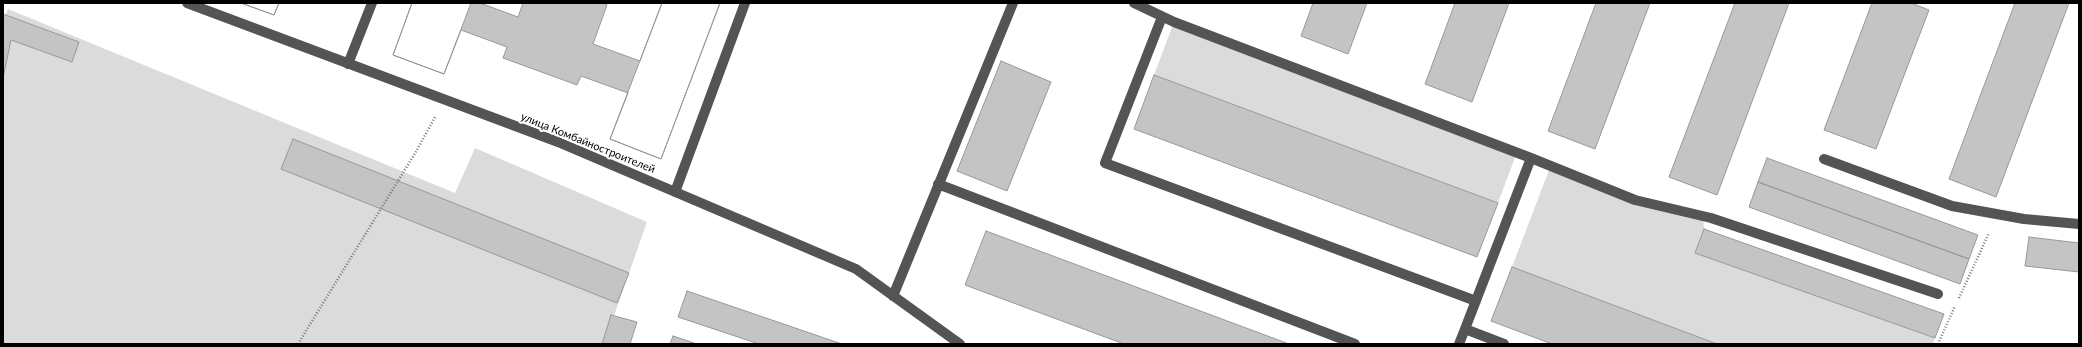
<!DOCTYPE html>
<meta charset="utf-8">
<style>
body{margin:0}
#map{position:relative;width:2082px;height:347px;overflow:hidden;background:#fff;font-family:Lato,sans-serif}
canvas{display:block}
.frame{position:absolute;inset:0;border:4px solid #000;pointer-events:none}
</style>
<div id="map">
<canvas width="2082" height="347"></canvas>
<div class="frame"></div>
</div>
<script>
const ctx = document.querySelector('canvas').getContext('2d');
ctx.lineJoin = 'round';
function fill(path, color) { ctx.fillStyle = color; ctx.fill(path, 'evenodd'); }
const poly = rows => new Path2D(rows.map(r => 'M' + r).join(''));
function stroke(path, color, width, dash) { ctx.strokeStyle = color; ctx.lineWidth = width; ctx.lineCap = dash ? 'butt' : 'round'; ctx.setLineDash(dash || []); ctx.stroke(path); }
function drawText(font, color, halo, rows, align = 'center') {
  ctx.font = font + ' Lato,sans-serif'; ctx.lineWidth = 4; ctx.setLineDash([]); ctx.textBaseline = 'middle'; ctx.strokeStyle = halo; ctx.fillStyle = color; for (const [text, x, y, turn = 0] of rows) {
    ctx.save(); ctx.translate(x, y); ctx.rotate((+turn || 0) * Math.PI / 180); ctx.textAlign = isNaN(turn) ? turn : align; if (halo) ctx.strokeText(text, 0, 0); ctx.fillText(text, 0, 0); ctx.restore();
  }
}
fill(poly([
 [8,9,455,193,475,148,647,222,604,344,3,344,3,21],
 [1174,22,1517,152,1498,203,1154,75],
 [1551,165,1635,200,1703,216,1704,229,1695,253,1935,338,1933,344,1717,344,1512,267]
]), '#dbdbdb');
const building = poly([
 [241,3,279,3,274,15,241,3],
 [241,3,279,3,274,15,241,3],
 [412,3,471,3,444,74,393,55,412,3],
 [412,3,480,3,518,17,523,3,602,3,607,5,593,44,640,61,662,3,720,3,661,159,610,139,628,93,581,76,577,85,503,58,507,47,461,30,444,74,393,55,412,3],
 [662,3,720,3,661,159,610,139,662,3],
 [1313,3,1367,3,1348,54,1301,36,1313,3],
 [1455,3,1509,3,1472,102,1425,84,1455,3],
 [1596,3,1650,3,1595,149,1548,131,1596,3],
 [1735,3,1789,3,1717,195,1669,177,1735,3],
 [1872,3,1911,3,1929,10,1876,149,1824,130,1872,3],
 [2015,3,2069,3,1996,197,1949,179,2015,3],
 [3,14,79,42,72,62,11,40,3,78,3,14],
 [1001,61,1051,82,1007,191,957,171,1001,61],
 [1154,75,1498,203,1477,257,1134,129,1154,75],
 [293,139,629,273,617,303,281,169,293,139],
 [1767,158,1978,235,1969,259,1758,182,1767,158],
 [1758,182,1969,259,1960,284,1749,207,1758,182],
 [1704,229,1944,314,1935,338,1695,253,1704,229],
 [986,231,1289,344,1124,344,965,285,986,231],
 [2029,237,2079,243,2079,272,2025,266,2029,237],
 [1512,267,1717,344,1552,344,1491,321,1512,267],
 [687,291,842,344,759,344,678,317,687,291],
 [611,315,637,322,630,344,602,344,611,315],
 [673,336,697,344,670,344,673,336]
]);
fill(building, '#c4c4c4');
stroke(building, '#989898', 1);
stroke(poly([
 [1959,298,1989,233],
 [298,344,417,150,435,117],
 [1938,344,1955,306]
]), '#767676', 2.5, [1, 2]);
stroke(poly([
 [187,3,558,142,856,269,960,344],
 [1134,3,1174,22,1531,158,1635,200,1711,218,1938,294],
 [1162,17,1105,163,1476,301],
 [348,64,372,3],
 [1824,159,1952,206,2024,219,2079,224],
 [938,184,1355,344],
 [675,192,745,3],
 [893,296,1013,3],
 [1459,344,1465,329],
 [1504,344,1465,329,1531,158]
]), '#545454', 10);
drawText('11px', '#000', '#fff', [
 ["улица Комбайностроителей",588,143,22]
]);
</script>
